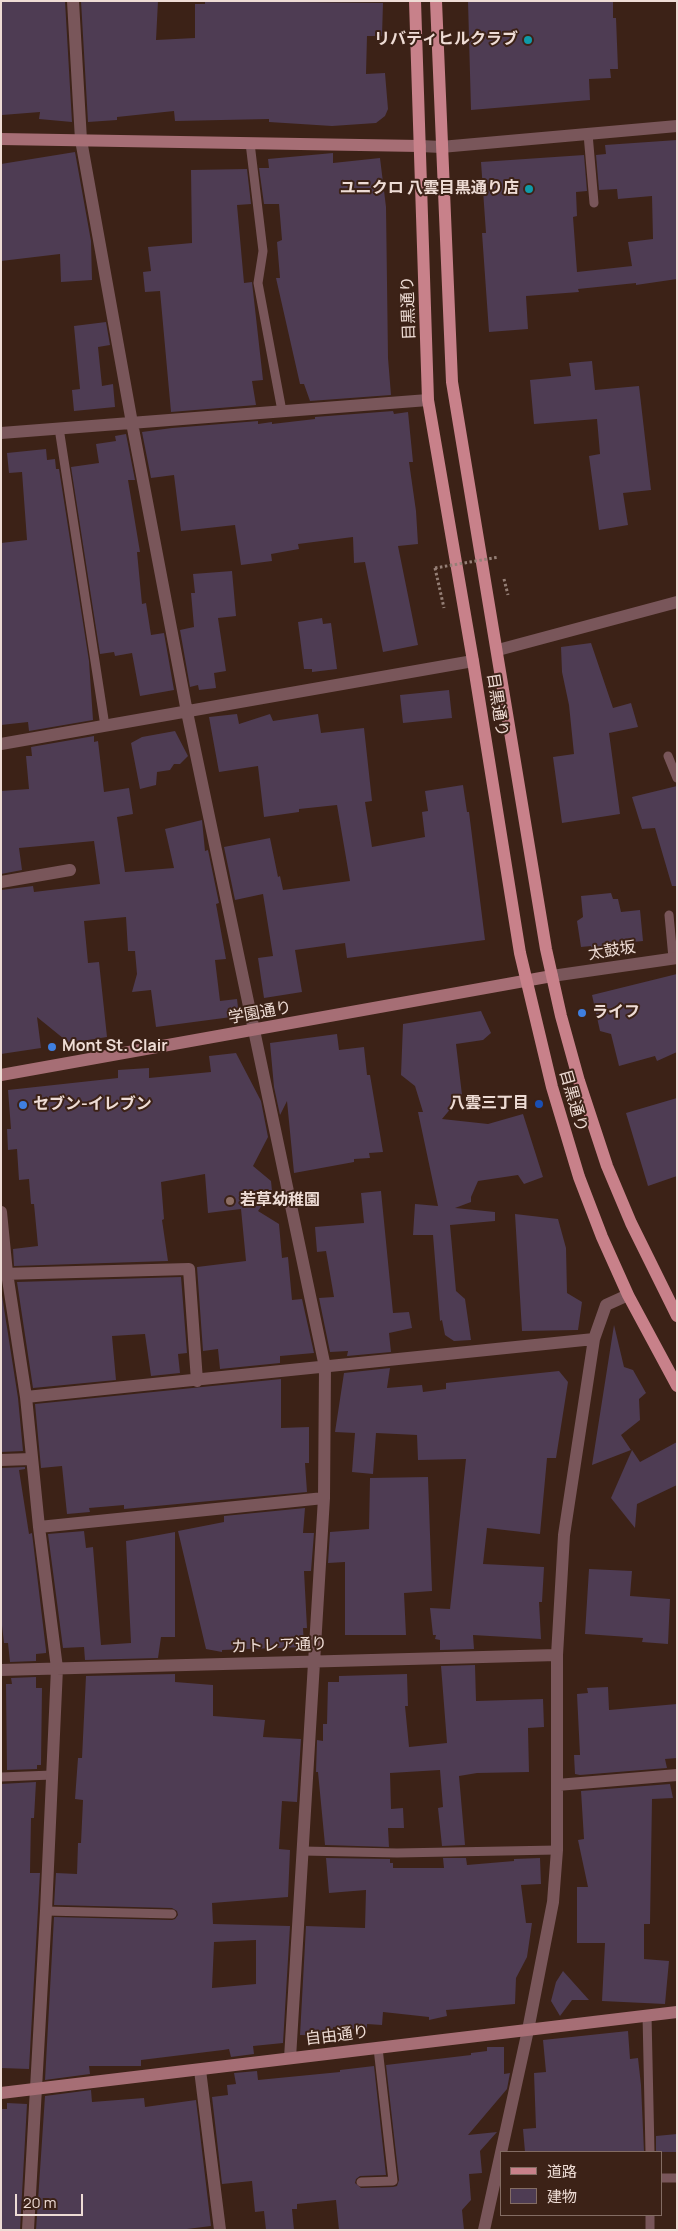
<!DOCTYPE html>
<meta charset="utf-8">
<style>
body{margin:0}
#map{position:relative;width:678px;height:2231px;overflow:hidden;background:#3c2217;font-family:Manrope,"Noto Sans JP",sans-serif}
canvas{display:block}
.frame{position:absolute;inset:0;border:2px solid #eedcd5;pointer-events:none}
.legend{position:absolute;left:500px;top:2151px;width:162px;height:65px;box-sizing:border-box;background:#3c2217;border:1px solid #836c63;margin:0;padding:6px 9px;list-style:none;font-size:15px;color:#eedcd5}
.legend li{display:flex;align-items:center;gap:10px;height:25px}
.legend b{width:25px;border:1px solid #836c63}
.scale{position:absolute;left:15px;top:2194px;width:68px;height:22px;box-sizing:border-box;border:2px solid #eedcd5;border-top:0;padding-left:6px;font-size:15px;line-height:18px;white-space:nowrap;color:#eedcd5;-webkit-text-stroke:4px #3c2217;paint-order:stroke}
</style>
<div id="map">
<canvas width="678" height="2231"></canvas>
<div class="frame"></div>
<ul class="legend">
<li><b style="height:6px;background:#c8818a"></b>道路</li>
<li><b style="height:14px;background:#4e3c53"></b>建物</li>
</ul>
<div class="scale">20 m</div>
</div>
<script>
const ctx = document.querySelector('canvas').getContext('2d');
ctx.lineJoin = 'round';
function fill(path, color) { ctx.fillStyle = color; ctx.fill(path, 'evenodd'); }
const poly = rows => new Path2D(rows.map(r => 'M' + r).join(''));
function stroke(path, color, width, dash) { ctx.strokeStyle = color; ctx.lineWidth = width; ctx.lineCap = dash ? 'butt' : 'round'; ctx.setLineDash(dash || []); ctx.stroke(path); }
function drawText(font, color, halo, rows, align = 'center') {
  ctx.font = font + ' Manrope,"Noto Sans JP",sans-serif'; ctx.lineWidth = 4; ctx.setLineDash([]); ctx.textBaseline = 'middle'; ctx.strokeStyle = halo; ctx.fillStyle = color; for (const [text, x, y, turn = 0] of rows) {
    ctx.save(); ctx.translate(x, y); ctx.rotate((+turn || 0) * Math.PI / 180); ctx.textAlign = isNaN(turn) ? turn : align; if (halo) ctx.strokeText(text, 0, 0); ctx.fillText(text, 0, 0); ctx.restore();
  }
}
fill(poly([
 [1,1,65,1,72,122,39,119,40,112,2,115],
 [81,1,158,1,156,40,195,38,195,4,205,4,205,1,383,3,382,36,367,36,366,74,385,73,388,109,385,116,376,123,332,126,269,122,269,119,175,121,174,111,117,117,117,120,88,122],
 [468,1,613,1,613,18,616,18,618,69,610,69,611,78,589,79,590,100,471,110],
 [677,140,677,279,636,285,636,283,578,289,579,292,526,296,528,329,489,332,482,233,486,233,481,162,584,155,587,191,576,192,577,216,573,217,577,272,632,266,628,242,653,239,652,196,618,199,617,189,599,190,596,155,606,154,605,145],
 [75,152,91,241,92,280,61,282,60,254,1,261,1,164],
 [333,153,333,163,380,158,386,207,388,358,391,395,310,401,304,384,300,384,276,278,280,278,277,242,282,240,279,204,264,204,259,168,269,168,268,159],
 [247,169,251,204,237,205,244,283,252,282,263,380,252,381,256,405,171,412,160,291,145,292,143,272,151,271,148,247,192,243,191,170],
 [106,322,110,345,98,347,102,386,113,384,115,407,74,411,72,390,80,389,74,326],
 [592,361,595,390,639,386,651,490,623,493,628,525,599,530,589,456,600,454,597,419,534,424,530,380,571,376,569,363],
 [393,411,394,414,408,412,413,462,409,462,416,511,418,544,398,546,418,645,383,652,365,562,354,563,353,537,298,544,299,549,271,554,272,561,241,565,235,525,181,531,174,475,151,478,142,432,172,428,258,421,258,424,272,422,272,424,315,419,315,417],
 [126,434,135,480,128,480,140,552,137,552,142,604,146,603,151,635,164,633,174,690,140,696,132,653,115,656,114,652,100,654,71,467,99,463,96,444,116,441,115,436],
 [46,449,47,460,55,459,56,469,59,469,89,661,93,720,29,731,28,722,1,725,1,543,27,540,22,472,9,473,7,453],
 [232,571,236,616,218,618,226,671,214,673,216,688,199,690,198,685,190,687,180,630,194,627,191,593,195,593,193,574],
 [322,618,323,624,331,623,337,669,312,672,312,669,304,669,298,622],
 [591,643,613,708,631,703,638,727,609,733,620,814,562,823,553,757,574,754,569,705,562,672,561,647],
 [449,690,452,718,403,723,400,695],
 [237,714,239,724,270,714,273,721,318,714,321,733,364,728,372,801,365,802,372,847,425,837,422,812,428,811,425,791,463,785,467,812,469,812,485,940,347,958,345,943,295,950,302,992,264,998,258,958,273,956,263,894,235,900,224,847,270,838,278,877,280,876,283,890,350,881,337,805,299,809,299,812,264,817,258,766,219,772,209,717],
 [175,731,188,756,180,764,174,764,170,770,157,772,156,785,140,789,131,743,142,737],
 [94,736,94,742,98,741,104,792,129,788,133,814,117,817,125,872,174,868,165,829,202,820,205,851,208,850,219,903,216,904,226,959,215,960,220,1001,237,999,239,1016,156,1027,151,990,132,992,137,974,135,951,128,951,126,917,84,921,88,963,99,962,107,1037,69,1043,37,1017,41,1048,1,1054,1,890,33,886,34,892,100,884,94,841,19,848,22,870,1,874,1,791,29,789,26,756,32,756,31,747],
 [677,786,677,886,672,886,655,828,642,829,632,797],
 [611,893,613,899,618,899,621,912,640,910,643,941,620,943,619,948,593,951,591,946,581,947,577,921,583,917,581,896],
 [677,974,677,1052,657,1061,655,1056,619,1066,611,1034,600,1031,592,995],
 [481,1011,491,1033,483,1040,456,1044,462,1095,442,1119,488,1124,523,1114,543,1177,524,1184,518,1175,478,1181,471,1197,471,1202,455,1208,495,1212,495,1221,450,1225,456,1291,465,1299,471,1340,454,1341,445,1335,442,1320,440,1321,433,1235,413,1235,415,1204,438,1206,418,1112,423,1112,415,1086,401,1075,403,1024],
 [337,1034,339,1050,364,1047,367,1075,370,1075,383,1152,369,1153,370,1158,354,1159,354,1162,294,1173,287,1101,280,1115,274,1087,270,1043],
 [236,1053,261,1101,268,1137,253,1166,271,1181,272,1191,258,1211,279,1224,282,1258,288,1257,292,1300,302,1299,314,1353,280,1356,280,1363,220,1369,218,1349,203,1351,197,1267,246,1261,241,1209,208,1213,205,1174,161,1182,164,1219,162,1220,168,1261,14,1266,13,1249,38,1246,34,1204,31,1204,29,1179,19,1180,17,1149,8,1150,7,1129,11,1129,8,1090,118,1078,118,1070,149,1068,149,1078,211,1072,209,1056],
 [677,1098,677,1176,648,1186,626,1113],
 [381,1191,393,1313,409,1312,412,1328,389,1333,391,1352,347,1356,348,1351,330,1352,319,1298,334,1297,326,1251,317,1252,315,1227,364,1223,361,1193],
 [515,1214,558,1219,566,1248,567,1293,582,1302,578,1330,522,1331],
 [181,1277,187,1353,178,1354,180,1373,151,1376,145,1334,112,1336,116,1380,33,1388,17,1282],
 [1,1289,18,1398,23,1451,1,1452],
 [614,1325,624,1367,633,1370,646,1393,639,1399,640,1420,621,1435,631,1450,592,1465],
 [390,1368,387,1388,422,1385,423,1392,446,1389,446,1383,559,1371,568,1382,556,1458,547,1458,540,1534,487,1528,483,1564,544,1567,542,1602,539,1602,541,1639,473,1635,474,1649,440,1650,440,1640,435,1639,436,1635,433,1635,430,1608,450,1609,466,1459,418,1460,417,1435,376,1433,373,1474,352,1472,355,1433,335,1432,344,1373],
 [281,1379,281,1428,309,1427,309,1463,305,1463,307,1492,124,1509,124,1505,89,1508,90,1512,67,1514,62,1466,41,1468,35,1404],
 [677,1442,677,1485,637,1504,635,1528,611,1498,632,1450,640,1462],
 [25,1467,25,1469,19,1470,29,1534,32,1533,46,1650,46,1653,36,1654,36,1661,10,1662,8,1643,4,1643,1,1617,1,1468],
 [428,1477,432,1591,404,1593,406,1635,345,1635,345,1562,328,1563,330,1532,369,1529,370,1478],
 [305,1508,303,1533,314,1533,311,1571,304,1571,307,1628,303,1628,304,1647,222,1650,222,1652,206,1649,178,1531,224,1522,224,1516],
 [84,1531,86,1548,93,1547,101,1645,131,1643,126,1541,175,1532,175,1637,161,1637,158,1658,85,1660,84,1647,63,1648,48,1534],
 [589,1569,632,1571,630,1596,670,1599,668,1644,642,1642,643,1638,585,1634],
 [475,1665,476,1701,543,1699,544,1727,528,1728,529,1772,477,1773,459,1776,465,1845,442,1846,438,1808,443,1807,440,1770,390,1773,391,1809,403,1808,404,1828,388,1828,389,1847,325,1845,318,1772,316,1772,317,1740,323,1741,323,1724,327,1724,328,1682,339,1682,339,1676,407,1674,408,1706,405,1706,409,1747,447,1743,441,1666],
 [175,1674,175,1682,213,1685,213,1716,265,1720,263,1737,301,1739,297,1802,282,1801,279,1849,290,1850,288,1897,212,1903,213,1924,290,1926,283,2043,253,2046,254,2054,231,2057,229,2049,223,2050,141,2060,141,2066,89,2066,90,2074,45,2080,54,1917,172,1920,175,1919,178,1915,177,1911,172,1908,54,1905,56,1873,77,1874,78,1843,81,1843,83,1800,75,1799,78,1758,82,1758,86,1676],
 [256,1940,256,1984,212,1988,214,1942],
 [36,1677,36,1688,42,1688,41,1765,37,1765,37,1769,7,1770,6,1684,12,1684,11,1678],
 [608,1687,609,1710,677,1704,677,1758,665,1759,667,1768,580,1775,575,1774,574,1755,580,1755,577,1694,588,1693,587,1688],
 [36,1782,34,1818,31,1818,30,1873,40,1873,29,2069,1,2068,1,1784],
 [670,1784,673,1798,652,1799,650,1924,644,1924,644,1959,669,1961,665,2004,602,2001,605,1943,577,1943,577,1887,588,1887,578,1840,584,1839,581,1791],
 [326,1858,390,1859,390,1863,393,1863,393,1868,444,1868,443,1858,466,1858,467,1865,514,1861,514,1859,540,1858,541,1884,521,1885,526,1923,532,1923,527,1957,516,1978,515,2004,446,2010,447,2016,429,2020,429,2017,383,2012,382,2025,367,2024,367,2030,333,2027,333,2036,300,2035,306,1926,365,1928,366,1890,329,1893],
 [563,1971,589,2000,572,2000,560,2016,551,2001,556,1982],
 [628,2031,630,2059,638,2058,641,2085,644,2152,525,2152,523,2129,536,2128,534,2073,546,2072,543,2040],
 [487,2047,504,2047,504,2074,510,2073,507,2089,468,2135,497,2132,480,2151,482,2173,469,2174,471,2200,462,2210,464,2230,339,2230,336,2200,297,2204,297,2209,292,2209,294,2230,266,2230,264,2211,255,2212,252,2181,222,2184,212,2097,228,2095,227,2085,236,2084,234,2073,257,2071,258,2080,340,2072,340,2070,374,2066,386,2175,360,2176,356,2179,355,2183,361,2188,393,2187,397,2186,399,2180,386,2065,471,2055,471,2053,487,2051],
 [91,2090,92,2102,144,2098,145,2107,196,2100,211,2226,179,2230,36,2230,45,2096],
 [7,2103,27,2104,20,2230,1,2229,1,2109,7,2109],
 [677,2134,677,2152,656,2152,656,2136]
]), '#4e3c53');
stroke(poly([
 [435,568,444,608],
 [504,579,508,595]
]), '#957f76', 3, [2.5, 2.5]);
stroke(poly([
 [588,134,594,203],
 [250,143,263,251,258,283,282,411],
 [59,428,105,726],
 [668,756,677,778],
 [669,915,673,958],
 [1,1777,52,1775],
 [303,1851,397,1853,557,1850],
 [46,1911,172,1914],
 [647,2015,650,2152],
 [662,2178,677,2178],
 [361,2182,393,2181,378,2048],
 [650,2230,650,2215]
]), '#79565a', 9);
stroke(poly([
 [73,1,81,140,132,423,187,712,325,1367,324,1498,290,2058],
 [420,146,441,147,677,126],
 [1,433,428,400],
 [498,650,677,602],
 [1,744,473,661],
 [1,882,70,870],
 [552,976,677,958],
 [1,1212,7,1273,26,1397,39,1527,57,1668,46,1911,28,2230],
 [1,1274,189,1269,197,1381],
 [26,1397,594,1339],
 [1,1460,32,1459],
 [39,1527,324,1498],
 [1,1670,557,1655],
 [557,1785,677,1775],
 [200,2070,220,2230],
 [484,2230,528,2030,553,1902,557,1850,557,1655,564,1535,594,1339,606,1305,628,1295]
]), '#79565a', 12);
stroke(poly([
 [1,139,420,146],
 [1,1075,552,976],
 [1,2093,677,2012]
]), '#a66e75', 12);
stroke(poly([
 [415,1,428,400,473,661,520,953,552,1087,579,1177,602,1237,628,1295,677,1386],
 [436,1,452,382,546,949,561,1016,579,1081,607,1166,631,1223,677,1316]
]), '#c8818a', 12);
stroke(poly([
 [435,568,499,557]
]), '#957f76', 3, [2.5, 2.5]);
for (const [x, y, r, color] of [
 [528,40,5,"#0f9aa8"],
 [529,189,5,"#0f9aa8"],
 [582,1013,5,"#3f7fe0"],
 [52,1047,5,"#3f7fe0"],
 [539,1104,5,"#1a4fb4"],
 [23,1105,5,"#3f7fe0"],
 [230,1201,5,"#8d6e63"]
]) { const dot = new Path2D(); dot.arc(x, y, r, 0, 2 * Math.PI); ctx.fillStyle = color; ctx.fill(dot); stroke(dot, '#3c2217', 2); }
drawText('bold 16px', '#eedcd5', '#3c2217', [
 ["リバティヒルクラブ",518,40,"right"],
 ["ユニクロ 八雲目黒通り店",519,189,"right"],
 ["ライフ",592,1013],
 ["Mont St. Clair",62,1047],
 ["八雲三丁目",529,1104,"right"],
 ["セブン-イレブン",33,1105],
 ["若草幼稚園",240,1201]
], 'left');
drawText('16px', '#eedcd5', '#3c2217', [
 ["目黒通り",409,308,-92],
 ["目黒通り",497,705,81],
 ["太鼓坂",612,951,-9],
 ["学園通り",260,1013,-10],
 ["目黒通り",573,1101,74],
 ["カトレア通り",279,1646,-2],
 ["自由通り",337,2036,-7]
]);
</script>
